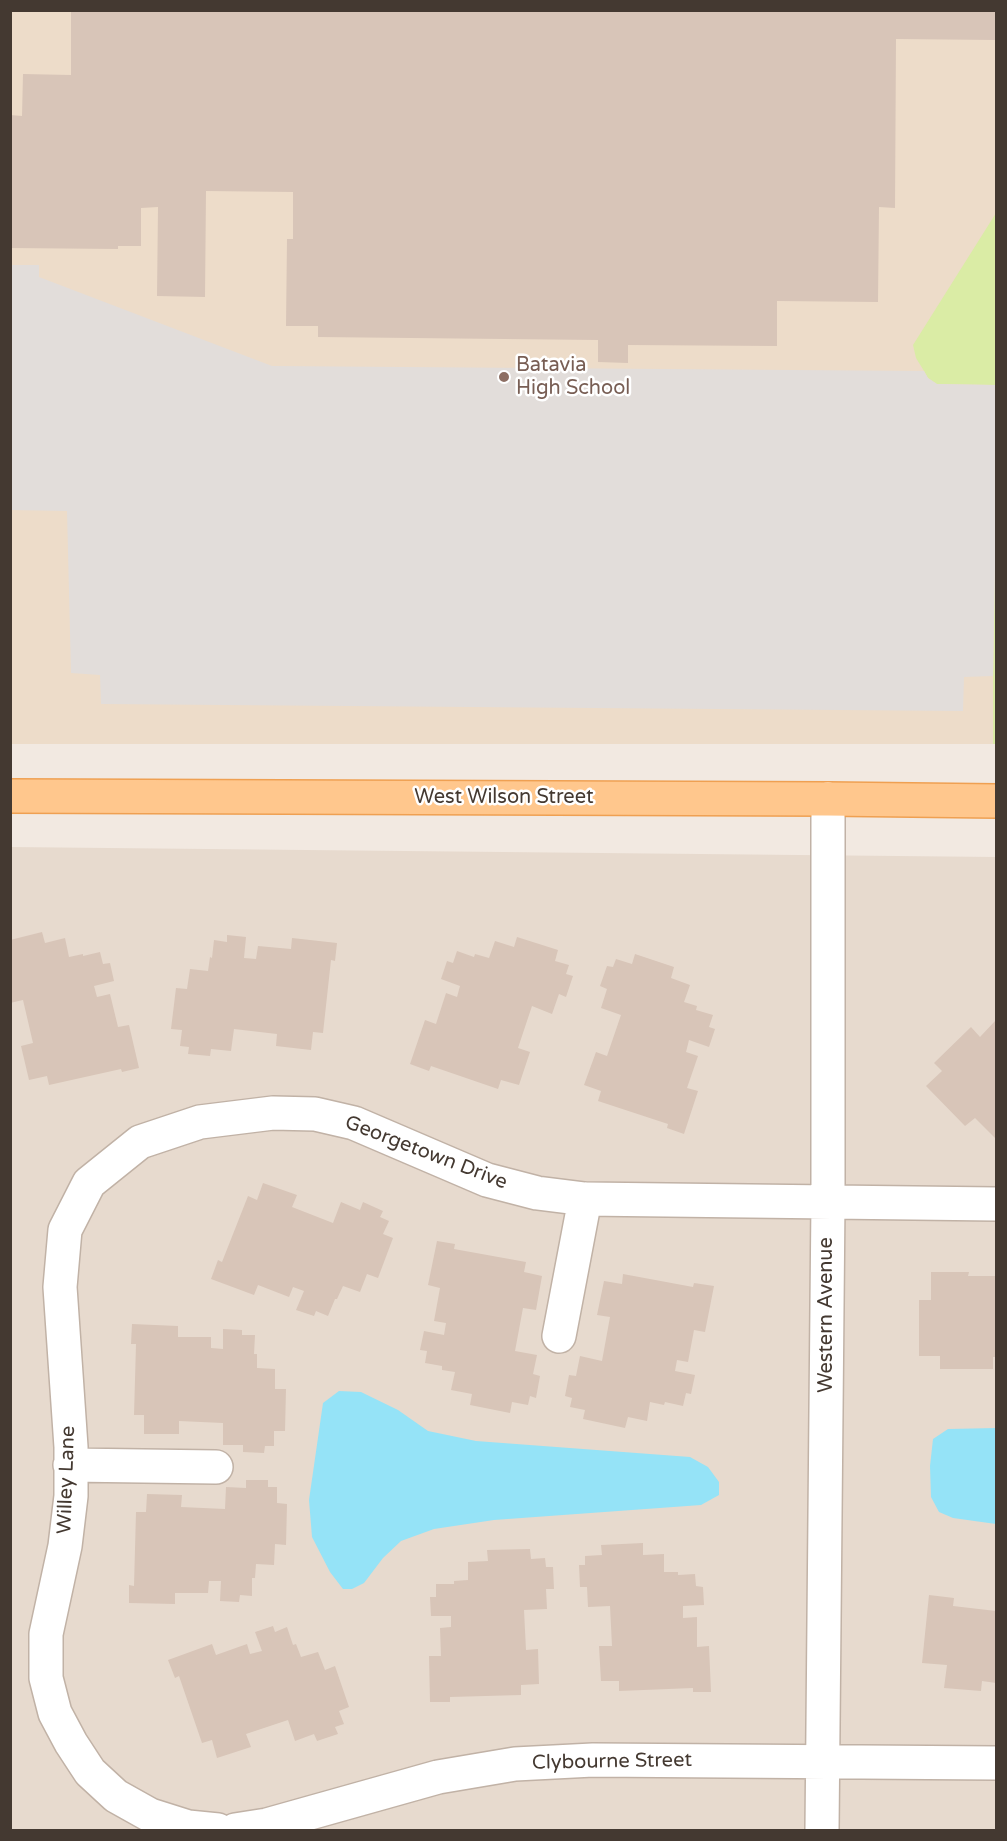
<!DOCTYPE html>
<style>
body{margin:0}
#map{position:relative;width:1007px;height:1841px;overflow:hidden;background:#f2e9e1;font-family:"Varela Round",sans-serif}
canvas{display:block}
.frame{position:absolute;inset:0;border:12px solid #443931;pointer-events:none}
</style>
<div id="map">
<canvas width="1007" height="1841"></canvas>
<div class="frame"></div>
</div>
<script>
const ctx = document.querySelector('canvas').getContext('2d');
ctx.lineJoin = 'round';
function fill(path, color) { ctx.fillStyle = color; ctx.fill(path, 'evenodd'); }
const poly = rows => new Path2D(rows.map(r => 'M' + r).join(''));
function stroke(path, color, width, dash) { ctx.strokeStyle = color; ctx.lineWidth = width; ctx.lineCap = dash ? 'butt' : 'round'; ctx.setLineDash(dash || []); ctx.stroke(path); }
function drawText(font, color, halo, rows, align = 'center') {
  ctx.font = font + ' "Varela Round",sans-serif'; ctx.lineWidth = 5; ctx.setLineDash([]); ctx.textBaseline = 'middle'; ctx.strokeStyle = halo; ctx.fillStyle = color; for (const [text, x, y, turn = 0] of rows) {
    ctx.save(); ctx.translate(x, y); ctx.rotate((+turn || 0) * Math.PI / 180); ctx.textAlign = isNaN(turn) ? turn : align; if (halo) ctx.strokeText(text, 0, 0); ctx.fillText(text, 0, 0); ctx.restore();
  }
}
fill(poly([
 [10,847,996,857,996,1830,11,1830]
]), '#e7dace');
fill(poly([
 [11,11,996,11,996,744,11,744]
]), '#eddcc9');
fill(poly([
 [996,213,996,385,937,384,928,378,924,371,916,358,913,345],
 [996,515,996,744,993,744,993,676]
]), '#daeca5');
fill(poly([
 [11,265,39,265,39,277,272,366,924,371,928,378,937,384,996,385,996,515,993,676,964,677,963,711,101,704,100,675,71,673,67,511,11,510]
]), '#e2ddda');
fill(poly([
 [339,1391,361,1392,398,1410,428,1431,476,1441,690,1457,708,1467,719,1482,719,1495,701,1505,494,1520,434,1529,401,1541,383,1558,364,1583,352,1589,343,1589,330,1572,312,1537,309,1500,323,1403],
 [996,1428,996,1524,953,1518,939,1512,931,1497,930,1466,933,1439,948,1429]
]), '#95e3f7');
fill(poly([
 [71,10,996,10,996,40,896,39,895,208,879,207,878,302,777,301,777,346,628,345,628,363,598,362,598,340,318,337,318,326,286,326,287,239,293,239,293,192,206,191,205,297,157,296,158,207,141,208,141,246,118,246,118,249,10,248,10,115,22,116,23,74,71,75],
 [42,932,45,943,65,938,69,957,83,954,83,956,100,952,103,964,110,963,114,981,94,986,97,997,110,994,118,1027,129,1025,139,1068,122,1072,121,1069,49,1085,47,1076,29,1080,21,1046,33,1043,23,1000,10,1003,10,940],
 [227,935,246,937,244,958,256,959,258,946,291,949,292,938,337,943,335,961,331,960,323,1033,313,1032,311,1050,276,1046,277,1034,234,1029,231,1051,211,1049,210,1056,188,1054,189,1047,180,1046,182,1030,171,1029,176,988,187,989,190,969,208,971,210,957,212,958,214,940,227,942],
 [517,937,558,950,555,961,569,965,566,974,573,976,566,997,559,994,552,1014,532,1006,518,1048,530,1052,519,1085,501,1080,498,1089,431,1066,429,1071,410,1064,425,1020,436,1024,446,993,457,997,460,986,441,979,447,961,453,963,457,951,474,957,475,954,489,958,495,941,514,947],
 [635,954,674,967,671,978,690,985,684,1002,697,1006,696,1010,713,1015,709,1027,715,1029,709,1047,689,1040,686,1052,698,1056,687,1088,698,1091,684,1134,667,1128,668,1124,598,1101,601,1091,584,1085,596,1052,607,1056,621,1015,601,1008,607,989,600,986,607,966,613,967,616,959,632,964],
 [996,1020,996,1137,995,1138,975,1118,965,1126,926,1086,942,1071,934,1063,971,1027,980,1037],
 [263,1183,297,1195,292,1207,333,1223,341,1202,360,1210,363,1202,383,1211,380,1217,389,1221,383,1234,393,1238,378,1278,367,1274,360,1292,343,1286,337,1299,335,1299,328,1316,316,1311,314,1316,296,1310,304,1291,293,1287,289,1297,258,1285,254,1295,211,1279,218,1260,222,1262,248,1196,257,1200],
 [437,1241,455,1244,454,1249,526,1262,524,1272,542,1276,536,1310,523,1308,515,1351,537,1355,533,1374,540,1376,536,1398,530,1396,528,1405,512,1402,510,1413,470,1405,472,1394,451,1390,455,1372,442,1370,442,1366,425,1363,427,1351,420,1350,424,1331,444,1335,446,1323,434,1321,440,1288,428,1285],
 [931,1272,969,1272,968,1276,996,1276,996,1357,993,1357,993,1369,940,1369,940,1356,919,1356,919,1300,931,1300],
 [623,1274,693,1287,694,1283,714,1286,705,1332,694,1330,688,1362,677,1360,675,1371,695,1375,691,1394,686,1393,683,1406,665,1402,664,1405,650,1402,647,1421,628,1417,625,1428,583,1419,585,1410,570,1407,572,1398,565,1396,569,1375,576,1376,580,1356,602,1361,610,1317,597,1315,604,1281,622,1284],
 [132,1324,178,1326,178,1337,211,1337,211,1348,223,1349,223,1329,242,1330,242,1335,255,1335,254,1354,257,1354,257,1368,275,1369,275,1389,286,1389,285,1431,274,1431,274,1446,265,1446,264,1453,243,1452,243,1445,223,1445,223,1423,179,1421,179,1434,144,1434,144,1415,134,1415,136,1344,131,1344],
 [246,1480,268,1480,268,1487,277,1487,277,1503,287,1504,286,1545,275,1544,274,1565,256,1564,255,1578,252,1578,252,1596,240,1595,239,1602,220,1601,221,1581,209,1581,208,1593,175,1593,175,1604,129,1603,129,1585,134,1586,136,1512,146,1512,147,1494,182,1495,181,1507,225,1509,226,1487,246,1488],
 [643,1543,643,1555,664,1554,664,1572,678,1572,678,1575,695,1574,696,1586,703,1587,704,1605,683,1606,683,1618,697,1617,697,1647,709,1646,711,1692,693,1692,693,1688,619,1691,619,1681,601,1681,599,1646,612,1646,610,1606,588,1607,587,1587,580,1587,579,1565,585,1565,585,1556,602,1555,601,1545],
 [530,1549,531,1559,545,1558,546,1567,553,1567,554,1589,546,1589,547,1609,524,1610,526,1650,538,1649,539,1684,521,1685,521,1695,450,1697,450,1702,430,1702,429,1656,441,1656,440,1628,451,1627,451,1616,431,1616,430,1597,436,1597,436,1584,454,1584,454,1581,468,1580,468,1562,488,1561,487,1550],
 [929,1595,954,1598,953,1606,996,1611,996,1683,982,1681,981,1691,944,1688,947,1665,922,1663],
 [273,1626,275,1632,287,1627,293,1645,296,1644,301,1657,318,1652,325,1670,335,1666,349,1707,339,1711,344,1724,335,1727,338,1734,317,1741,314,1734,295,1741,288,1720,246,1734,251,1747,217,1758,212,1740,202,1743,179,1676,175,1678,168,1660,212,1644,216,1655,247,1644,250,1654,262,1651,255,1632]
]), '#d8c5b8');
const minor = poly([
 [559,1336,585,1199],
 [70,1465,216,1467],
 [218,1830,188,1827,150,1815,116,1796,90,1772,71,1743,55,1713,46,1678,46,1634,65,1546,71,1496,71,1447,60,1287,65,1230,89,1183,140,1142,200,1122,273,1113,315,1114,354,1123,487,1180,537,1193,585,1199,996,1204],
 [235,1830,267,1825,438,1777,515,1764,593,1760,996,1763],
 [822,1830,828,1201,828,799]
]);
const major = poly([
 [10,796,828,799,996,801]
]);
stroke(minor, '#c1b2a6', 36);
stroke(major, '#efa052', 36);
stroke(minor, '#fff', 33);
stroke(major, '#ffc78d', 33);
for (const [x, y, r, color] of [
 [504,377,6,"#8d6e63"]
]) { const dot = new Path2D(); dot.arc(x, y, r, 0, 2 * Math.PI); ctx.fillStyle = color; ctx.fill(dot); stroke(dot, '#fff', 2); }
drawText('20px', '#785e54', '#fff', [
 ["Batavia",516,366],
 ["High School",516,389]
], 'left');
drawText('20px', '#443931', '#fff', [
 ["West Wilson Street",504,798],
 ["Georgetown Drive",426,1153,21],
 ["Western Avenue",827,1315,-90],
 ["Willey Lane",67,1480,-88],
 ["Clybourne Street",612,1762,-1]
]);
</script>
